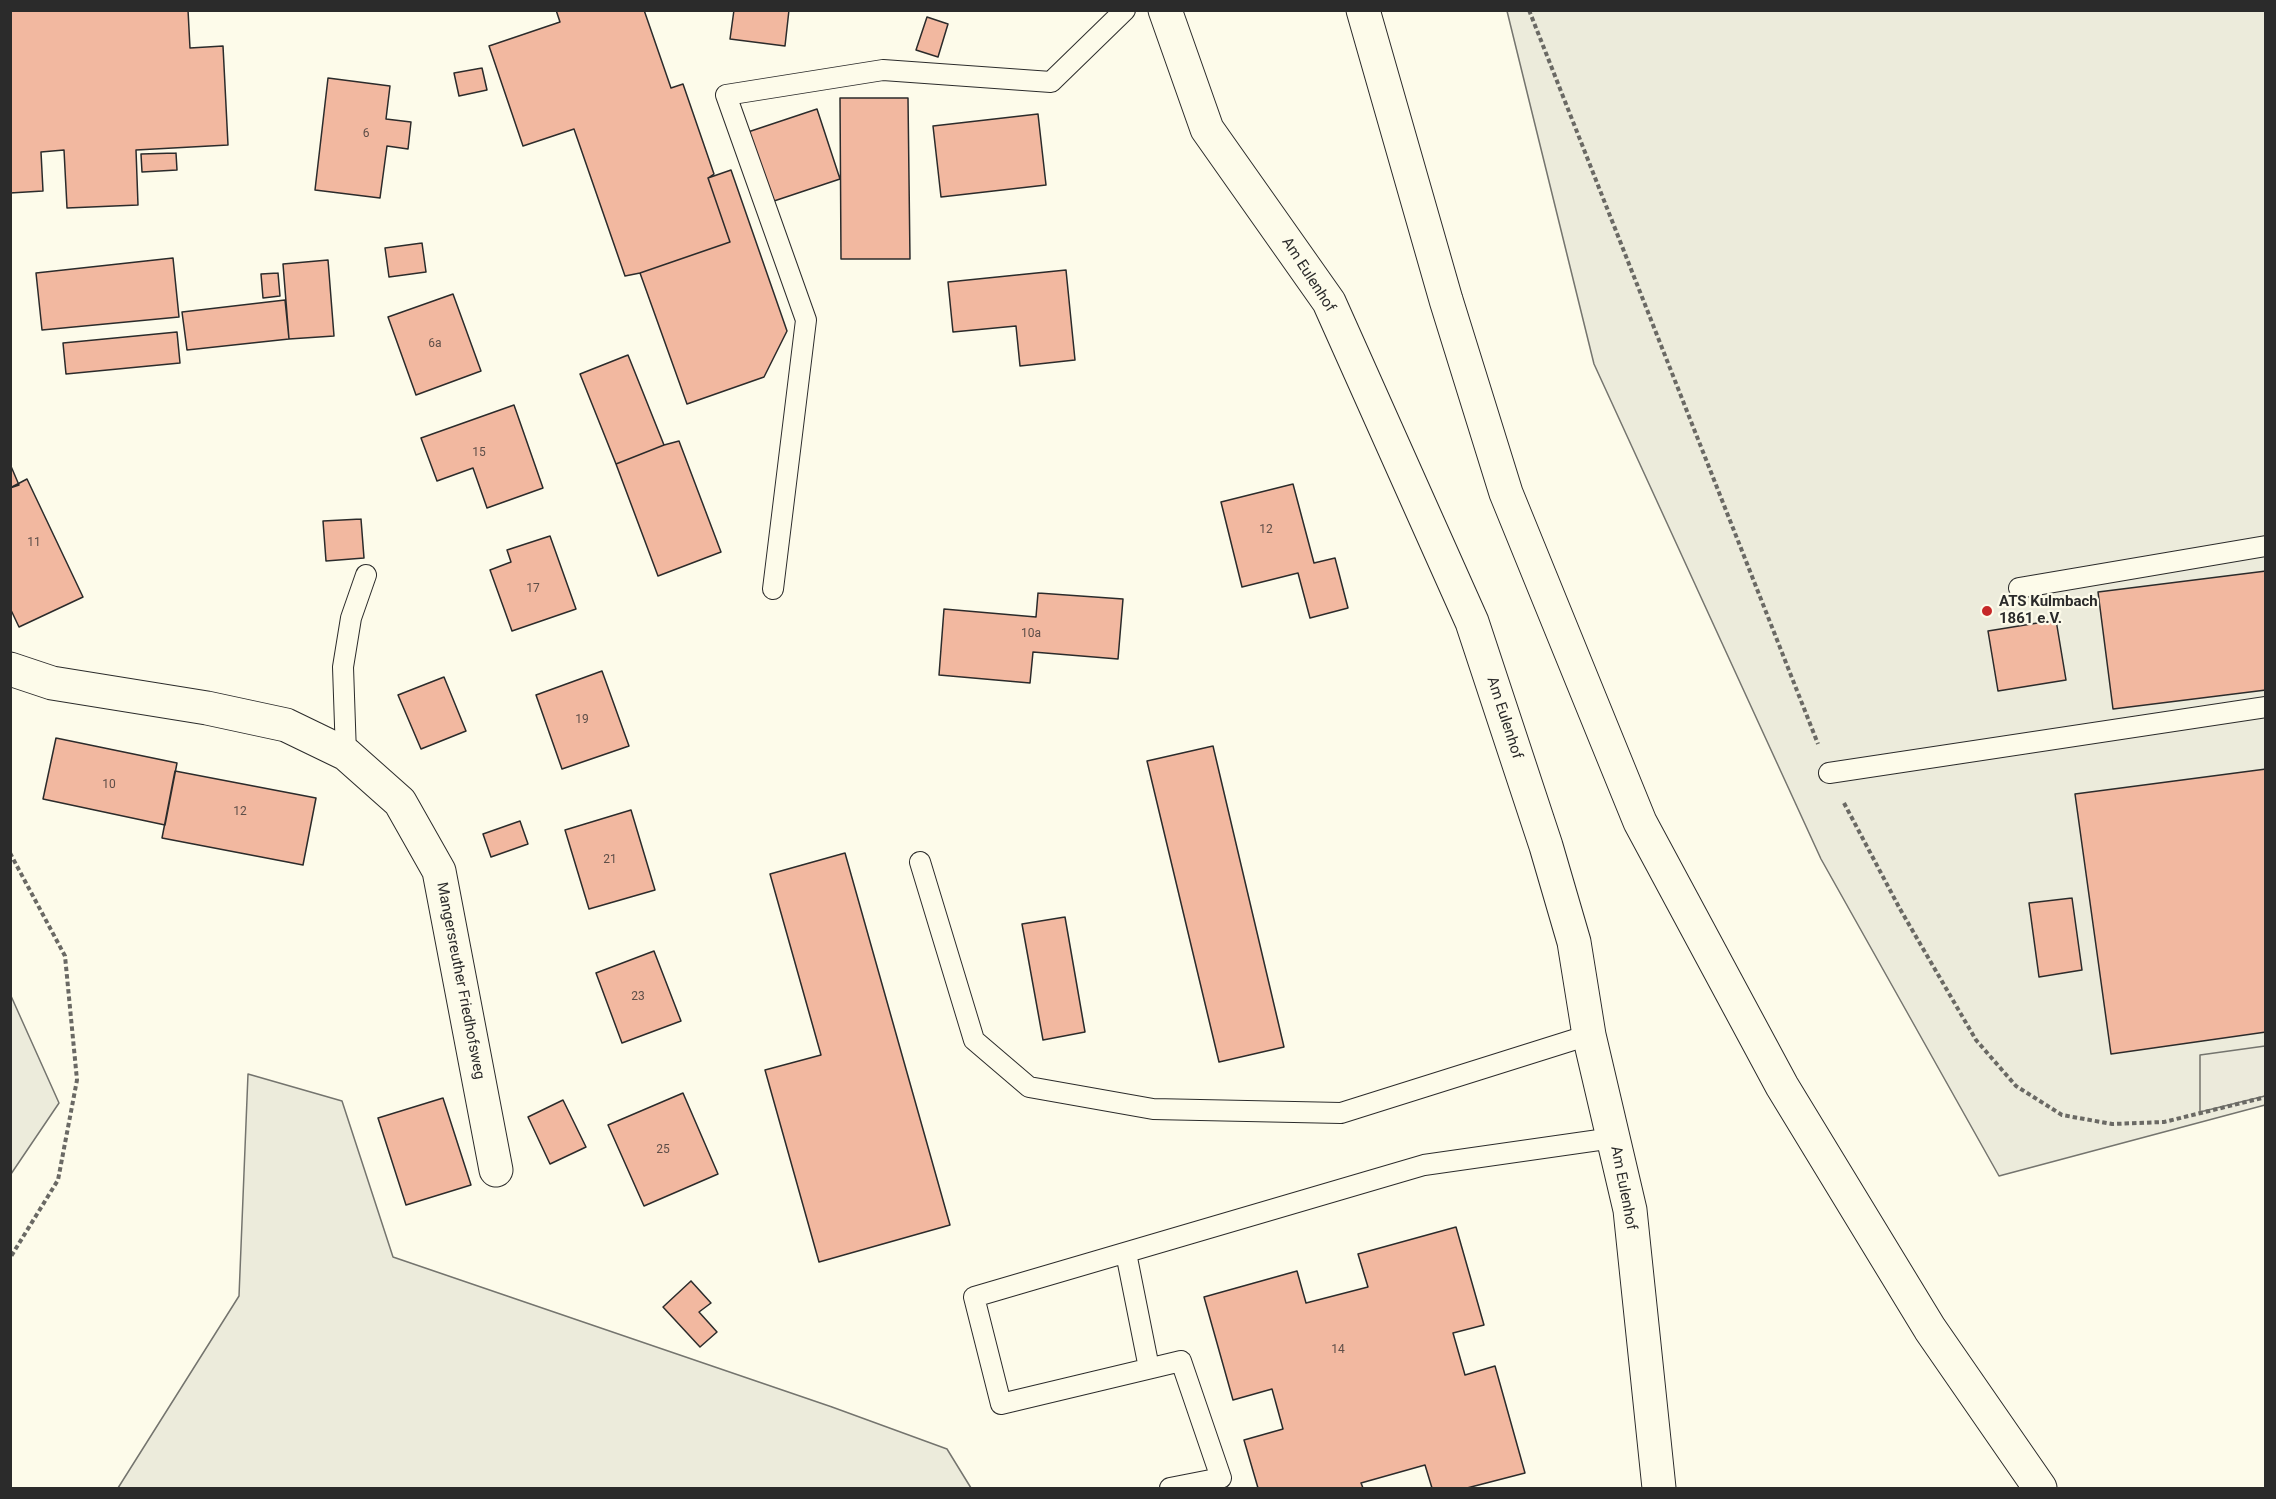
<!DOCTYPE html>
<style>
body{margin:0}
#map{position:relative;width:2276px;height:1499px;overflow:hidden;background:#fdfbea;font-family:Roboto,sans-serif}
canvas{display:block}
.frame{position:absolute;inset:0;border:12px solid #2b2b2b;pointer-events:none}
</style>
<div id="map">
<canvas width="2276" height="1499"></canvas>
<div class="frame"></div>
</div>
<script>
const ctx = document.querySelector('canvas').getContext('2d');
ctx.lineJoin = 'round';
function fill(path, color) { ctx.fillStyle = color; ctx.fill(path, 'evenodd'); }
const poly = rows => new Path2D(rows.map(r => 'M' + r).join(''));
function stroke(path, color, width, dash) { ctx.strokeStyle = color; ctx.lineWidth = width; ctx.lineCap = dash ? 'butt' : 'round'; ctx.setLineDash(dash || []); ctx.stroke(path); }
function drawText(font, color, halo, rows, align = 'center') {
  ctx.font = font + ' Roboto,sans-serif'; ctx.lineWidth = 4.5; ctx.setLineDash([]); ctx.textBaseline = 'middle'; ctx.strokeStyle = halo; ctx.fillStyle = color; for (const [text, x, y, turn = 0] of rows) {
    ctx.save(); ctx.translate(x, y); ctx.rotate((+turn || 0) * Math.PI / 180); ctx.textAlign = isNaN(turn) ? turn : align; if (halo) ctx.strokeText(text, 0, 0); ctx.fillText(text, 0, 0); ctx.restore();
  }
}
const green = poly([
 [1507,11,2265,11,2265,1105,1999,1176,1821,859,1594,364,1507,11],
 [11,996,59,1103,11,1174,10,1174,11,996],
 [248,1074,342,1101,393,1257,832,1407,947,1449,971,1488,118,1488,239,1296,248,1074]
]);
fill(green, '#ecebdb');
stroke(green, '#74746e', 1.5);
const parking = poly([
 [2265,1046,2265,1096,2200,1112,2200,1055,2265,1046]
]);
fill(parking, '#eceadb');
stroke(parking, '#74746e', 1.5);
const building = poly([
 [10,10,188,10,190,48,223,46,228,145,136,150,138,205,67,208,64,150,41,152,43,191,10,193,10,10],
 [556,10,644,10,671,88,683,84,714,174,708,178,730,242,640,273,625,276,574,129,523,146,489,46,560,22,556,10],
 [734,10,789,10,785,46,730,39,734,10],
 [927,17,948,24,938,57,916,50,927,17],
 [482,68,487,90,459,96,454,73,482,68],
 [328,78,390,86,386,119,411,122,408,149,387,146,380,198,315,190,328,78],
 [840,98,908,98,910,259,841,259,840,98],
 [817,109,840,179,762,205,739,135,817,109],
 [1038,114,1046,185,941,197,933,126,1038,114],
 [176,153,177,170,142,172,141,154,176,153],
 [731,170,787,331,764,377,687,404,640,273,730,242,708,178,731,170],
 [422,243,426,272,389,277,385,248,422,243],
 [173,258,179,317,42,330,36,273,173,258],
 [328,260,334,336,289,339,283,264,328,260],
 [1066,270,1075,360,1020,366,1016,326,953,332,948,282,1066,270],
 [278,273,280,296,263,298,261,274,278,273],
 [453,294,481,371,416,395,388,317,453,294],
 [285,300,289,339,187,350,182,312,285,300],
 [177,332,180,363,66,374,63,343,177,332],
 [628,355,664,445,616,464,580,374,628,355],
 [514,405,543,488,487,508,473,468,437,481,421,438,514,405],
 [679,441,721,552,658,576,616,464,664,445,679,441],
 [10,464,19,485,10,488,10,464],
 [27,479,83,597,19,627,10,608,10,488,27,479],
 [1293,484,1314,563,1335,558,1348,608,1310,618,1298,573,1242,587,1221,502,1293,484],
 [361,519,364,558,326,561,323,521,361,519],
 [550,536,576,609,512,631,490,570,511,562,507,550,550,536],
 [2266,571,2266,690,2113,709,2098,592,2266,571],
 [1038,593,1123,599,1118,659,1033,652,1030,683,939,675,944,609,1036,617,1038,593],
 [2056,620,2066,680,1998,691,1988,631,2056,620],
 [602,671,629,746,562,769,536,695,602,671],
 [444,677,466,731,421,749,398,695,444,677],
 [56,738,177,763,165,825,43,799,56,738],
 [1213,746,1284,1047,1219,1062,1147,761,1213,746],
 [2266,769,2266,1032,2111,1054,2075,794,2266,769],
 [175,771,316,798,303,865,162,838,175,771],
 [631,810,655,890,589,909,565,830,631,810],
 [520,821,528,844,491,857,483,834,520,821],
 [845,853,950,1225,819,1262,765,1070,821,1055,770,874,845,853],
 [2072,898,2082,970,2039,977,2029,903,2072,898],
 [1065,917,1085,1032,1043,1040,1022,924,1065,917],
 [654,951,681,1021,622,1043,596,973,654,951],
 [683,1093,718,1174,644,1206,608,1125,683,1093],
 [443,1098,471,1185,406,1205,378,1118,443,1098],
 [563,1100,586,1147,550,1164,528,1117,563,1100],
 [1456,1227,1484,1325,1453,1333,1465,1375,1495,1366,1525,1473,1467,1488,1432,1488,1425,1465,1361,1483,1363,1488,1258,1488,1244,1440,1283,1429,1272,1389,1233,1400,1204,1297,1297,1271,1306,1303,1368,1287,1358,1254,1456,1227],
 [691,1281,711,1303,699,1312,717,1332,700,1347,663,1307,691,1281]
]);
fill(building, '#f2b8a0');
stroke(building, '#2b2b2b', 1.5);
const service = poly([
 [2019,588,2266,546],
 [773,589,806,320,726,95,883,70,1051,82,1125,10],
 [346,754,343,667,351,618,366,575],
 [1829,773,2266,707],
 [920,862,974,1040,1029,1087,1153,1109,1341,1113,1589,1035],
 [1126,1253,1149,1368],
 [1170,1488,1221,1478,1181,1361,1001,1404,974,1297,1424,1165,1613,1138]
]);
const minor = poly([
 [1165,10,1207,129,1329,302,1472,622,1546,846,1574,942,1589,1035,1630,1210,1659,1488],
 [10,669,52,683,207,708,286,725,346,754,400,802,439,871,496,1170]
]);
const primary = poly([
 [1363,10,1446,300,1506,493,1640,822,1782,1086,1930,1329,2040,1488]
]);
stroke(service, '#2b2b2b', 22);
stroke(minor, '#2b2b2b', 35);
stroke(primary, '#2b2b2b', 35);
stroke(poly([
 [1529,10,1818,744],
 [1844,803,1900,909,1976,1040,2016,1086,2062,1115,2112,1124,2164,1122,2266,1097],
 [10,853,65,956,77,1080,58,1180,10,1258]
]), '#6a6964', 4, [4.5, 3]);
stroke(service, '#fdfbea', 20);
stroke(minor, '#fdfbea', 33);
stroke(primary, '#fdfbea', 33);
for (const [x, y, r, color] of [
 [1987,611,6,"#c62828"]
]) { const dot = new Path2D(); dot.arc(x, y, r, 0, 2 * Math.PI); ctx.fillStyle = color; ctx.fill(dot); stroke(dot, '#fdfbea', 2); }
drawText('12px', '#5d4e48', null, [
 ["6",366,134],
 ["6a",435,344],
 ["15",479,453],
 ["12",1266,530],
 ["11",34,543],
 ["17",533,589],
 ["10a",1031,634],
 ["19",582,720],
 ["10",109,785],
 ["12",240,812],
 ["21",610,860],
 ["23",638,997],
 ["25",663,1150],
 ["14",1338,1350]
]);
drawText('15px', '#2b2b2b', '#fdfbea', [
 ["Am Eulenhof",1308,275,57],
 ["Am Eulenhof",1504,718,72],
 ["Mangersreuther Friedhofsweg",460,981,79],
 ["Am Eulenhof",1623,1188,79]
]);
drawText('bold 15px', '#2b2b2b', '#fdfbea', [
 ["ATS Kulmbach",1999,602],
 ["1861 e.V.",1999,619]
], 'left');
</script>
